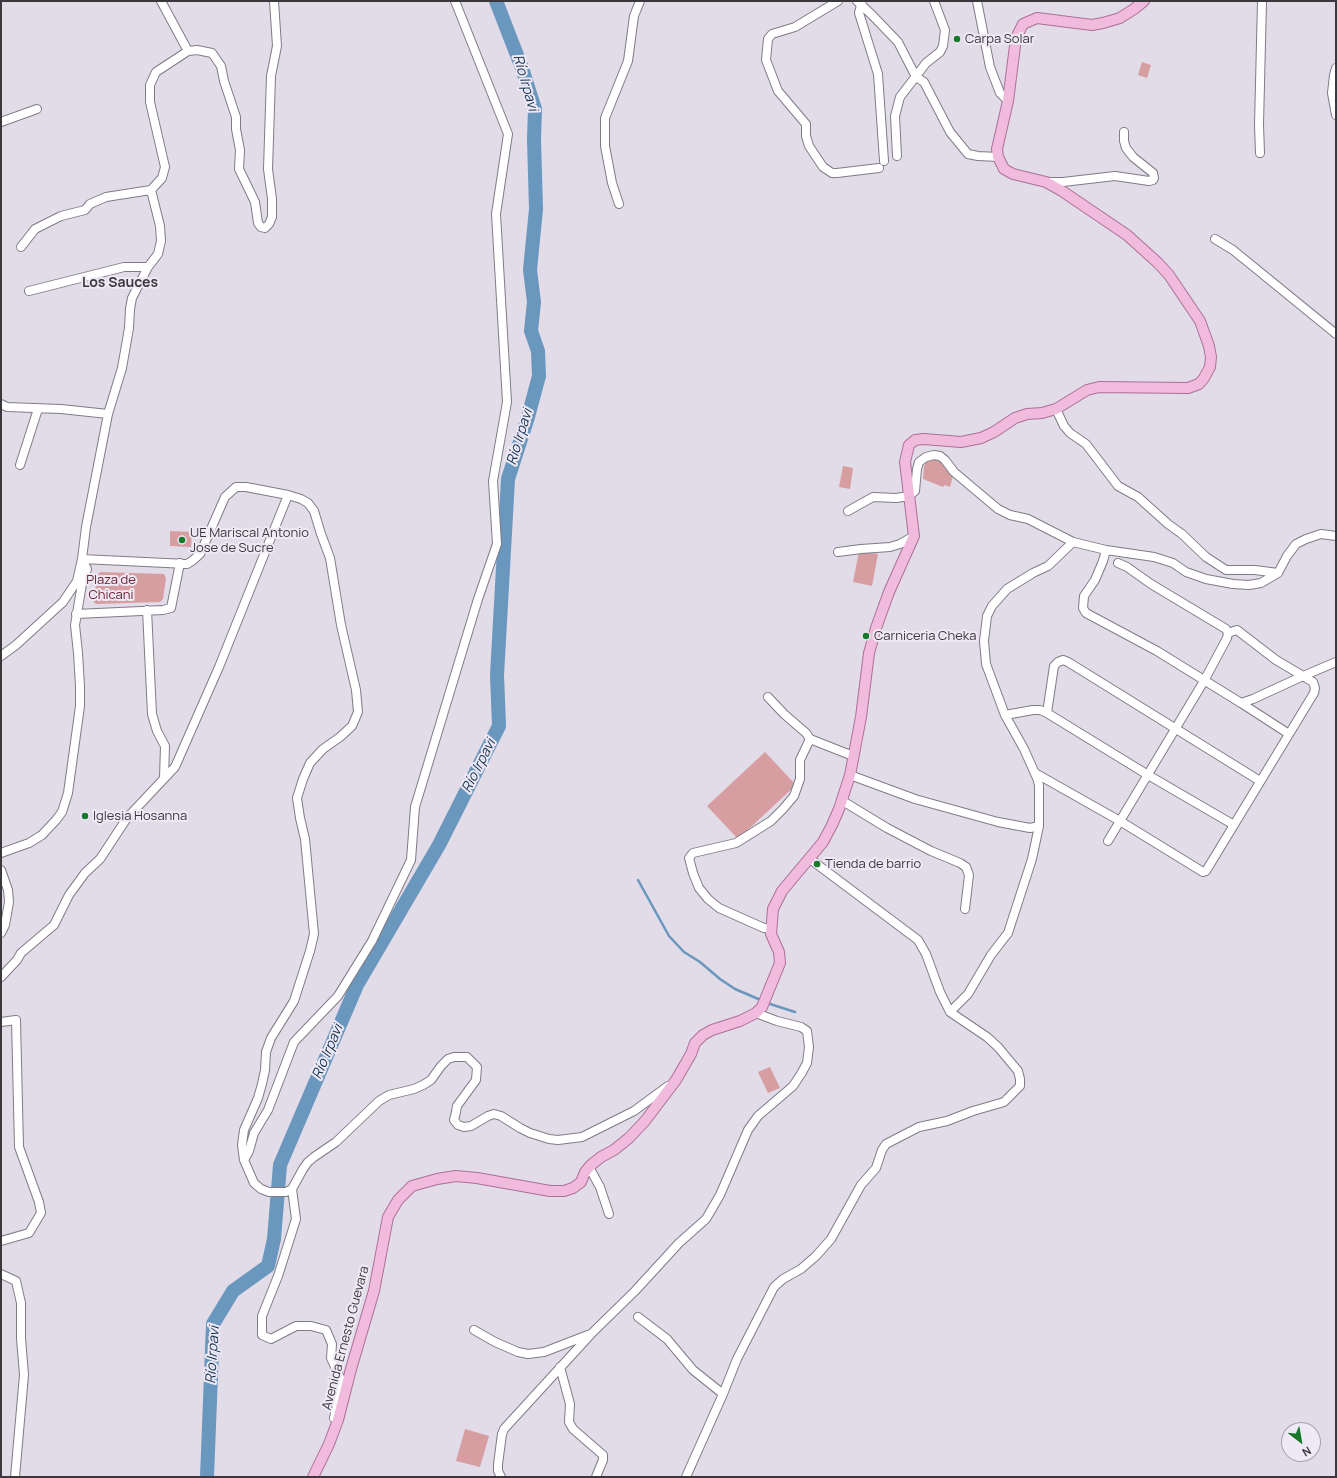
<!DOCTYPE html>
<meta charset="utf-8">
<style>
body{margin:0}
#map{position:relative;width:1337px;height:1478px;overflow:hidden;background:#e2dbe8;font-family:Manrope,sans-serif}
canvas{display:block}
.frame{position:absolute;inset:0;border:2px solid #3b383d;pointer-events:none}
.north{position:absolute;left:1281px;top:1422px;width:40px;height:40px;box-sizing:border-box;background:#efe8f5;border:1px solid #a7a2ab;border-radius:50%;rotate:149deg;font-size:11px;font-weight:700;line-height:16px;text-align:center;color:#3b383d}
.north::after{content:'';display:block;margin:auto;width:14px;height:18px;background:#16792a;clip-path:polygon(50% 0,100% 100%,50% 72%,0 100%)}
</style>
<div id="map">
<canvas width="1337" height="1478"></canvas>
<div class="frame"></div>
<div class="north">N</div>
</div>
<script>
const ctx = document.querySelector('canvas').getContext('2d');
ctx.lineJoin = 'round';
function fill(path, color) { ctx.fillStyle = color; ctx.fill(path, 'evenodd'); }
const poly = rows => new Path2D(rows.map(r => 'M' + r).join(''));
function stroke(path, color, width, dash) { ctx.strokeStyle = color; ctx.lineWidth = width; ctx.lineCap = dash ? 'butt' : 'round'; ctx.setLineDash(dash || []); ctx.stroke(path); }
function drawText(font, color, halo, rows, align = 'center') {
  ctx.font = font + ' Manrope,sans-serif'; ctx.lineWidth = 4; ctx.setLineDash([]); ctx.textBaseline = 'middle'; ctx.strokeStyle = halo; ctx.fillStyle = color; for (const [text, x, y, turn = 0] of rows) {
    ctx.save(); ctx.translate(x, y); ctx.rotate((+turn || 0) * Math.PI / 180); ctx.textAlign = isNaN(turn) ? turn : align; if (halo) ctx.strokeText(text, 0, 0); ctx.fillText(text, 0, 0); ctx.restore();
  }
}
fill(poly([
 [1142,62,1151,65,1147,78,1138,75],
 [932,460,936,460,940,462,953,476,950,487,945,485,943,487,923,479,924,466,926,462],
 [843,466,853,468,850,489,839,487],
 [170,531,192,532,191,547,170,546],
 [859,551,878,554,872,586,853,582],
 [100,572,164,574,166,578,163,599,160,602,96,604,93,601,98,575],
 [765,752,796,785,738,839,707,806],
 [770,1067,780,1088,768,1093,758,1072],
 [465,1429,489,1436,480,1467,456,1461]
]), '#d79ea2');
stroke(poly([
 [638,880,669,936,684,952,700,962,720,979,735,989,763,1001],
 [767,1003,795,1012]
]), '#6997bd', 2.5);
stroke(poly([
 [207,1477,213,1324,233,1291,268,1266,274,1239,280,1165,357,985,439,845,499,726,497,675,508,479,528,417,539,376,538,351,531,331,534,302,530,270,536,209,534,139,535,109,522,68,496,1]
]), '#6997bd', 14);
const minor = poly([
 [161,1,188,51],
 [838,1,795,27,772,34,768,39,766,60,778,91,806,124,806,136,809,146,823,167,832,173,837,173,879,168],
 [857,1,872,15,898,42,916,77,924,82,950,132,968,154,978,156,998,157],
 [862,1,859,13,878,74,884,161],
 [977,1,990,67,1000,93,1008,101],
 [1336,68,1334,75,1332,93,1336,115],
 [1,122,37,109],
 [1260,153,1259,125,1262,1],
 [897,156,895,116,900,97,926,63,940,52,943,46,945,30,934,1],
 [1046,182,1063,182,1115,176,1149,181,1153,180,1154,178,1153,173,1133,157,1126,148,1124,141,1124,132],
 [619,204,612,183,605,146,605,118,628,61,634,16,640,1],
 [1215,239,1233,250,1336,334],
 [21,247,35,229,61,216,85,210,90,204,106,197,151,190,162,178,165,167,150,102,150,85,156,72,188,51,197,50,212,53,221,66,224,81,236,117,236,129,240,150,239,169,255,202,258,223,261,227,265,228,269,224,272,217,272,199,268,169,271,76,277,46,274,1],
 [29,291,124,267,148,267],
 [1,404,7,407,61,409,108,414],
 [1056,409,1064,426,1070,433,1086,444,1118,486,1138,497,1168,524,1182,534,1206,557,1226,570,1255,570,1278,573],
 [20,465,38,409],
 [848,511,873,497,896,498,909,496,915,491,917,469,919,462,926,457,934,455,940,456,945,460,954,472,998,509,1010,515,1028,519,1073,542,1106,550,1154,557,1173,563,1186,572,1206,579,1233,584,1249,585,1261,583,1278,573,1287,556,1296,544,1306,539,1321,534,1336,536],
 [838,552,861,549,890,547,900,544,914,536],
 [82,559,187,564,192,561,200,554,225,497,236,487,246,487,288,495,301,499,308,503,314,511,321,534,330,558,341,625,356,690,358,712,352,726,340,737,323,749,310,763,303,779,297,798,300,818,305,839,314,934,310,951,294,1001,271,1038,266,1052,265,1070,262,1084,258,1098,244,1130,242,1145,244,1160,254,1183,261,1189,269,1192,286,1192,292,1189,303,1169,308,1162,314,1157,336,1142,379,1101,389,1095,414,1089,423,1085,431,1080,441,1066,448,1059,454,1057,467,1057,477,1067,476,1080,457,1106,456,1112,454,1120,458,1125,464,1127,471,1126,488,1116,494,1114,501,1116,520,1128,530,1133,549,1139,558,1140,582,1137,634,1111,668,1086],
 [1118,563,1127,567,1151,584,1226,629,1228,633],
 [147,610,152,714,157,731,165,746,164,778],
 [76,614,163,610,171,608,180,563],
 [1,656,16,645,63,602,77,581,82,559,86,527,108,414,122,368,129,328,130,309,132,298,148,267,158,254,161,241,160,226,151,190],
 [768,697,784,714,806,733,810,739,853,756],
 [1241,703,1289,734],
 [1047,713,1054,666,1058,662,1063,660,1068,662,1260,781],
 [1005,715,1033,710,1040,710,1047,713,1148,775,1234,825],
 [1035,773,1120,821,1203,872,1206,871,1314,693,1315,688,1313,682,1303,676,1253,699,1241,703,1157,651,1086,613,1083,608,1084,596,1095,580,1103,561,1106,550],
 [850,775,915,799,998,822,1030,828,1039,826],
 [841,800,887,828,931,851,960,863,966,867,969,875,965,909],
 [1108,841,1204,681,1227,638,1228,633,1237,630,1276,660,1303,676,1336,662],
 [1,853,29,843,42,835,56,820,62,812,68,793,80,706,80,686,78,653,75,625,82,584,87,569,82,559],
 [1,870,8,890,9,902,5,925,1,933],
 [771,929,764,928,719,908,708,899,699,888,693,873,689,858,693,853,736,843,771,821,783,809,794,796,800,779,800,760,810,739],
 [1,977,17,960,21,953,54,925,69,895,85,873,100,859,127,818,175,767,219,667,288,495],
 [950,1012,968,994,991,955,1008,933,1032,859,1039,826,1039,785,1037,778,1024,749,1005,715,986,664,984,641,987,616,992,606,1007,589,1033,573,1048,566,1073,542],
 [1,1022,16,1020,19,1147,39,1202,41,1213,29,1233,1,1241],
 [244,1160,249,1151,254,1133,268,1110,294,1042,338,996,372,941,411,860,415,807,478,599,497,544,493,481,507,402,496,214,508,134,455,1],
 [589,1167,600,1187,609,1214],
 [292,1189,296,1219,278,1276,262,1316,262,1335,271,1339,296,1326,311,1326,326,1330,332,1344,331,1358,342,1382,334,1418],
 [1,1274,16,1281,21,1303,21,1338,24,1375,15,1477],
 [638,1317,667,1339,693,1370,723,1394],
 [474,1330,495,1342,518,1352,528,1354,544,1352,588,1335],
 [560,1367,570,1404,569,1422,573,1429,603,1455,603,1460,596,1477],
 [501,1477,498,1471,498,1464,502,1434,504,1429,591,1334,635,1291,679,1243,706,1219,720,1195,748,1130,758,1116,793,1086,801,1074,807,1063,809,1047,807,1031,801,1027,777,1021,756,1013],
 [686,1477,723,1394,737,1359,774,1287,783,1279,801,1269,816,1256,831,1239,861,1185,876,1168,882,1150,886,1144,919,1127,947,1121,973,1111,1004,1102,1020,1086,1020,1079,1018,1071,998,1047,987,1037,950,1012,940,992,926,954,918,940,810,859]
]);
const major = poly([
 [313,1477,329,1444,338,1420,351,1369,374,1291,388,1217,398,1200,412,1186,437,1179,456,1176,477,1178,550,1191,564,1191,573,1188,581,1182,585,1172,591,1165,601,1157,614,1150,629,1138,645,1121,676,1080,691,1054,695,1043,703,1035,712,1030,740,1021,756,1013,762,1007,780,963,779,952,771,934,773,909,782,891,823,842,832,825,839,809,850,775,861,717,869,653,876,628,889,592,914,536,905,462,909,445,915,440,924,439,961,442,981,438,994,432,1015,418,1027,414,1042,413,1056,409,1087,390,1099,387,1188,388,1199,384,1204,378,1210,367,1211,357,1209,346,1200,321,1169,275,1158,263,1127,235,1062,191,1046,182,1013,174,1004,169,998,157,997,149,1008,101,1016,38,1023,24,1037,18,1092,25,1103,23,1120,18,1134,9,1144,1]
]);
stroke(minor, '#817b87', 10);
stroke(major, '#ab7097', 12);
stroke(minor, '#fff', 8);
stroke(major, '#f1bbdd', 10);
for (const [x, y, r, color] of [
 [957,39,4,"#16792a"],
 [182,540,4,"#16792a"],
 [866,636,4,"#16792a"],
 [85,816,4,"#16792a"],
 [817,864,4,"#16792a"]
]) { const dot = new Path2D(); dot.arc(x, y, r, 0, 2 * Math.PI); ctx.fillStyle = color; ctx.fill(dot); stroke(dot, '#efe8f5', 1.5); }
drawText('13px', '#3b383d', '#efe8f5', [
 ["Carpa Solar",965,39],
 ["UE Mariscal Antonio",190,533],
 ["Jose de Sucre",190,548],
 ["Carniceria Cheka",874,636],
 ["Iglesia Hosanna",93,816],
 ["Tienda de barrio",825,864]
], 'left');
drawText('13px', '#6d232f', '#efe8f5', [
 ["Plaza de",111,580],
 ["Chicani",111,595]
]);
drawText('13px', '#3b383d', '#efe8f5', [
 ["Avenida Ernesto Guevara",346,1338,-75]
]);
drawText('italic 14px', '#113550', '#efe8f5', [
 ["Río Irpavi",525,83,74],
 ["Río Irpavi",520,437,-73],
 ["Río Irpavi",479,766,-63],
 ["Río Irpavi",328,1052,-67],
 ["Río Irpavi",213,1355,-86]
]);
drawText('bold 14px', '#3b383d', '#efe8f5', [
 ["Los Sauces",120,283]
]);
</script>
